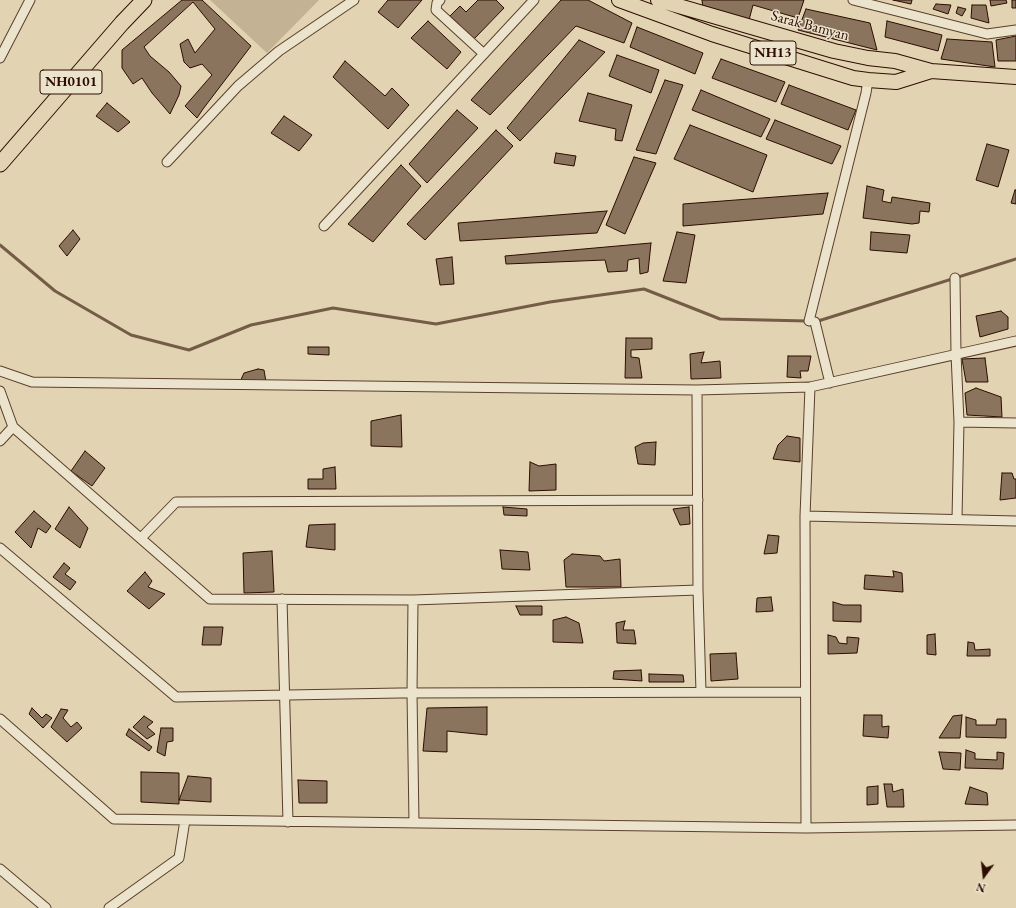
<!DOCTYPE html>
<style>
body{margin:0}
#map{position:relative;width:1016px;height:908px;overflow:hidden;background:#e2d4b2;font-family:"EB Garamond",serif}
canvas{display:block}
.north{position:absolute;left:964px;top:856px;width:40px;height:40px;-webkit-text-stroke:3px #ece3cd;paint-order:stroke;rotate:195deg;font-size:11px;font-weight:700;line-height:16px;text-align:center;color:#2c0d00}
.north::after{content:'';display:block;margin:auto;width:14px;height:18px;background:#2c0d00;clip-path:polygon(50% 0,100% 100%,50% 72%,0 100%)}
</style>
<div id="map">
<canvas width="1016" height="908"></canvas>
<div class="north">N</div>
</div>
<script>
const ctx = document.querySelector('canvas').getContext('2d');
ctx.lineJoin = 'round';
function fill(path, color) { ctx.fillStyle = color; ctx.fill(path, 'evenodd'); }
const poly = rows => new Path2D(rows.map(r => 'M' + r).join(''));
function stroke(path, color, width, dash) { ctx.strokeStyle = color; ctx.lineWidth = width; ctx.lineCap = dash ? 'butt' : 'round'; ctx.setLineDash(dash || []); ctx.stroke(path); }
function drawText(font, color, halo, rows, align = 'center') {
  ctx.font = font + ' "EB Garamond",serif'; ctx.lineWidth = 3; ctx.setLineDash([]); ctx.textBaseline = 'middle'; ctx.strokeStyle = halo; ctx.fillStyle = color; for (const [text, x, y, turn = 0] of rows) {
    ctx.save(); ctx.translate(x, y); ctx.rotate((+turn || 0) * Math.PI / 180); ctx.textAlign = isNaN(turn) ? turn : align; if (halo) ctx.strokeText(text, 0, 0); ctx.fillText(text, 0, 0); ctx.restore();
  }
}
fill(poly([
 [210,0,319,0,267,53]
]), '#c3b294');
stroke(poly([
 [0,245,55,291,131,335,189,350,251,325,333,308,436,324,550,302,644,289,720,319,807,321],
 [815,322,1016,259]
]), '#745c46', 3);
const building = poly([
 [182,0,202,0,251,46,203,109,197,118,185,106,212,75,202,64,190,68,184,62,180,44,188,39,195,53,215,29,193,2,144,47,150,56,169,72,181,86,179,95,170,114,152,93,142,78,133,84,122,68,122,50,182,0],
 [388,0,422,0,398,28,378,12,388,0],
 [478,0,496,0,504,8,474,39,450,16,460,6,466,12,478,0],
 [561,0,588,0,632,23,624,43,576,26,490,115,471,100,561,0],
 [702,0,804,0,798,18,753,5,749,20,703,9,702,0],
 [893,0,912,0,911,4,893,0],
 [990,0,1006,0,1007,3,991,6,990,0],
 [1012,0,1016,0,1016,8,1012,8,1012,0],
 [936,4,951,5,948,14,933,9,936,4],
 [972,5,986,5,989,23,971,18,972,5],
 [958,7,966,9,962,16,956,13,958,7],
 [806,9,870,23,877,50,798,30,806,9],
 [428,21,461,52,447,69,411,38,428,21],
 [887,21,942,35,938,51,885,37,887,21],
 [637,27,703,53,695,74,630,47,637,27],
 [1016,36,1016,61,998,61,996,40,1016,36],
 [947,39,992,42,995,67,941,59,947,39],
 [579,40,605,52,520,141,507,128,579,40],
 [617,55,659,70,651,93,609,76,617,55],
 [721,59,785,82,776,102,712,78,721,59],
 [345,61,385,96,392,88,409,105,388,129,333,77,345,61],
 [665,80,683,85,656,154,636,150,665,80],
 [789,85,856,110,848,130,781,104,789,85],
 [701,90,770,119,761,137,692,110,701,90],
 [588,93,632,105,622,141,615,140,616,129,579,121,588,93],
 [107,103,130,122,118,132,96,116,107,103],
 [457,110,478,128,427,183,409,164,457,110],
 [284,116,312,135,299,151,271,133,284,116],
 [775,120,841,146,832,164,766,139,775,120],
 [690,125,767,155,753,192,674,159,690,125],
 [496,130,513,146,425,240,407,224,496,130],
 [987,144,1009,150,998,187,976,180,987,144],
 [556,153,576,156,574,166,554,163,556,153],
 [634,157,656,163,625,234,606,225,634,157],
 [401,165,421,186,373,242,348,224,401,165],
 [867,186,884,190,882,201,891,203,892,197,930,203,929,212,920,211,919,223,912,224,863,218,867,186],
 [1015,190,1016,190,1016,204,1011,203,1015,190],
 [828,193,823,214,683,226,683,204,828,193],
 [607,211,597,233,460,241,458,223,607,211],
 [73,230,80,239,67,256,59,246,73,230],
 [677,232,695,235,686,283,663,281,677,232],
 [871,232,910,235,907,253,870,250,871,232],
 [651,243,648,272,640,274,639,258,628,260,627,271,608,272,605,260,506,264,505,256,651,243],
 [452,257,454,284,440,285,436,259,452,257],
 [1001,311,1008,317,1008,329,980,337,976,316,1001,311],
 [626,338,652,338,652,349,631,350,631,357,639,358,642,378,625,378,626,338],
 [308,347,329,347,329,355,308,354,308,347],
 [704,352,701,363,720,361,721,378,691,379,690,354,704,352],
 [788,356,811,356,808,371,800,371,801,378,787,377,788,356],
 [985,358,988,382,966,382,962,359,985,358],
 [258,369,264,370,266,382,239,384,244,373,258,369],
 [976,388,1001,397,1002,417,967,415,965,393,976,388],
 [401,415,402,447,371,446,371,421,401,415],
 [787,436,800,438,800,462,773,459,778,445,787,436],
 [656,442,655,465,638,464,635,447,643,443,656,442],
 [85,451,105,468,92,486,71,471,85,451],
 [530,462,539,466,556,464,556,490,529,491,530,462],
 [335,467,336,489,308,489,308,479,323,479,323,469,335,467],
 [1002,473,1012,473,1014,479,1016,479,1016,498,1000,500,1002,473],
 [69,507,88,528,80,548,55,529,69,507],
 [503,507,527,509,527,516,504,515,503,507],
 [689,507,690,524,680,525,673,509,689,507],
 [34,511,51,526,46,533,38,528,31,548,15,532,34,511],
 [335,524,335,550,306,547,309,525,335,524],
 [768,535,779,536,777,553,764,554,768,535],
 [500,550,528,552,530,570,502,569,500,550],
 [272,551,274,592,244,593,243,553,272,551],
 [572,554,600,556,604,561,620,559,621,587,566,587,564,560,572,554],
 [64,563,70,568,65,574,76,582,70,590,53,577,64,563],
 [893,571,902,573,903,592,864,589,865,575,894,577,893,571],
 [145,572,152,581,148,587,165,594,149,609,127,591,145,572],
 [771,597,773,611,756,612,757,598,771,597],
 [833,602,843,605,861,605,861,622,833,621,833,602],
 [516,606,542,606,542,615,520,615,516,606],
 [566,617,579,623,583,643,553,642,553,620,566,617],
 [625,621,623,630,634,630,636,644,617,643,616,623,625,621],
 [204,627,223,627,221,645,202,645,204,627],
 [935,634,936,655,927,654,927,635,935,634],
 [828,635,836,637,839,643,847,644,847,637,859,638,857,653,828,654,828,635],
 [968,642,974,643,975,650,990,649,990,656,967,656,968,642],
 [736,653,738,679,711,681,710,654,736,653],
 [641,670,642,681,613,679,614,671,641,670],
 [649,674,683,675,684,682,649,682,649,674],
 [487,707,487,735,447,731,447,752,423,751,427,708,487,707],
 [32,708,42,718,46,714,52,718,43,728,29,714,32,708],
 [61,709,68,710,63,718,71,727,77,722,82,728,67,742,51,727,61,709],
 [864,715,882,715,882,727,889,726,888,738,863,736,864,715],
 [962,715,960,738,939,738,953,716,962,715],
 [144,716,153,722,147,727,155,734,147,739,133,727,144,716],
 [966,717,976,720,976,725,996,725,997,719,1006,719,1006,738,966,737,966,717],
 [161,728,173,728,173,741,167,742,165,756,157,752,161,728],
 [129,729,152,747,149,751,126,735,129,729],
 [966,750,975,753,975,759,997,760,997,752,1004,753,1003,769,965,768,966,750],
 [939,752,961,753,960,770,943,769,939,752],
 [141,772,179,773,179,804,141,802,141,772],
 [188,776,211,778,211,802,179,800,188,776],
 [298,780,327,781,327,803,299,803,298,780],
 [884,784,892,784,893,792,903,789,904,807,887,807,884,784],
 [878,786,878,804,867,805,867,787,878,786],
 [970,787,987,793,988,805,965,804,970,787]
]);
fill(building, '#8b745d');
stroke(building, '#2c0d00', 1);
const minor = poly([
 [440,0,437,3,436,10,484,54],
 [853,0,987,34,1016,30],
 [0,58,30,0],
 [167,162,238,86,279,51,354,0],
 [324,226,534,0],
 [955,278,956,354,959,422,957,519],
 [809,321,866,93,868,80],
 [815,322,830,383],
 [0,371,32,382,697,390],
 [0,391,13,427],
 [959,422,1016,423],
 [0,441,13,427,210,599,413,600],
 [805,516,1016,521],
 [141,538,176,502,698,500],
 [0,548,176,697,400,693,805,692],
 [698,590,697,390,810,387,1016,341],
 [282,599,288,822],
 [0,719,114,819,806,828,1016,825],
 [414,823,412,693,413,600,698,590,701,692],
 [806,828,805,516,810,387],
 [0,869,46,908],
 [109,908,179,858,185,820]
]);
const primary = poly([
 [619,0,712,34,853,78,868,80,896,82,931,71],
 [658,0,834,51,868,58,895,61,931,71,1016,77]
]);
const trunk = poly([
 [0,164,122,23,144,0]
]);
stroke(minor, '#5a3f2c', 11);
stroke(primary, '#2c0d00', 16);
stroke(trunk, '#2c0d00', 17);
stroke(minor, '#ece3cd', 9);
stroke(primary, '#e2d4b2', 14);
stroke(trunk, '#e2d4b2', 15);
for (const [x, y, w] of [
 [773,53,46],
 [71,82,62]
]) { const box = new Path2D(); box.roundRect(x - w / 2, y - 12, w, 24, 3); ctx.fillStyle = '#ece3cd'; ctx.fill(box); stroke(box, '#2c0d00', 1); }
drawText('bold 14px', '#2c0d00', null, [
 ["NH13",773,53],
 ["NH0101",71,82]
]);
drawText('15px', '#2c0d00', '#ece3cd', [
 ["Sarak Bamyan",810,26,15]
]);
</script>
